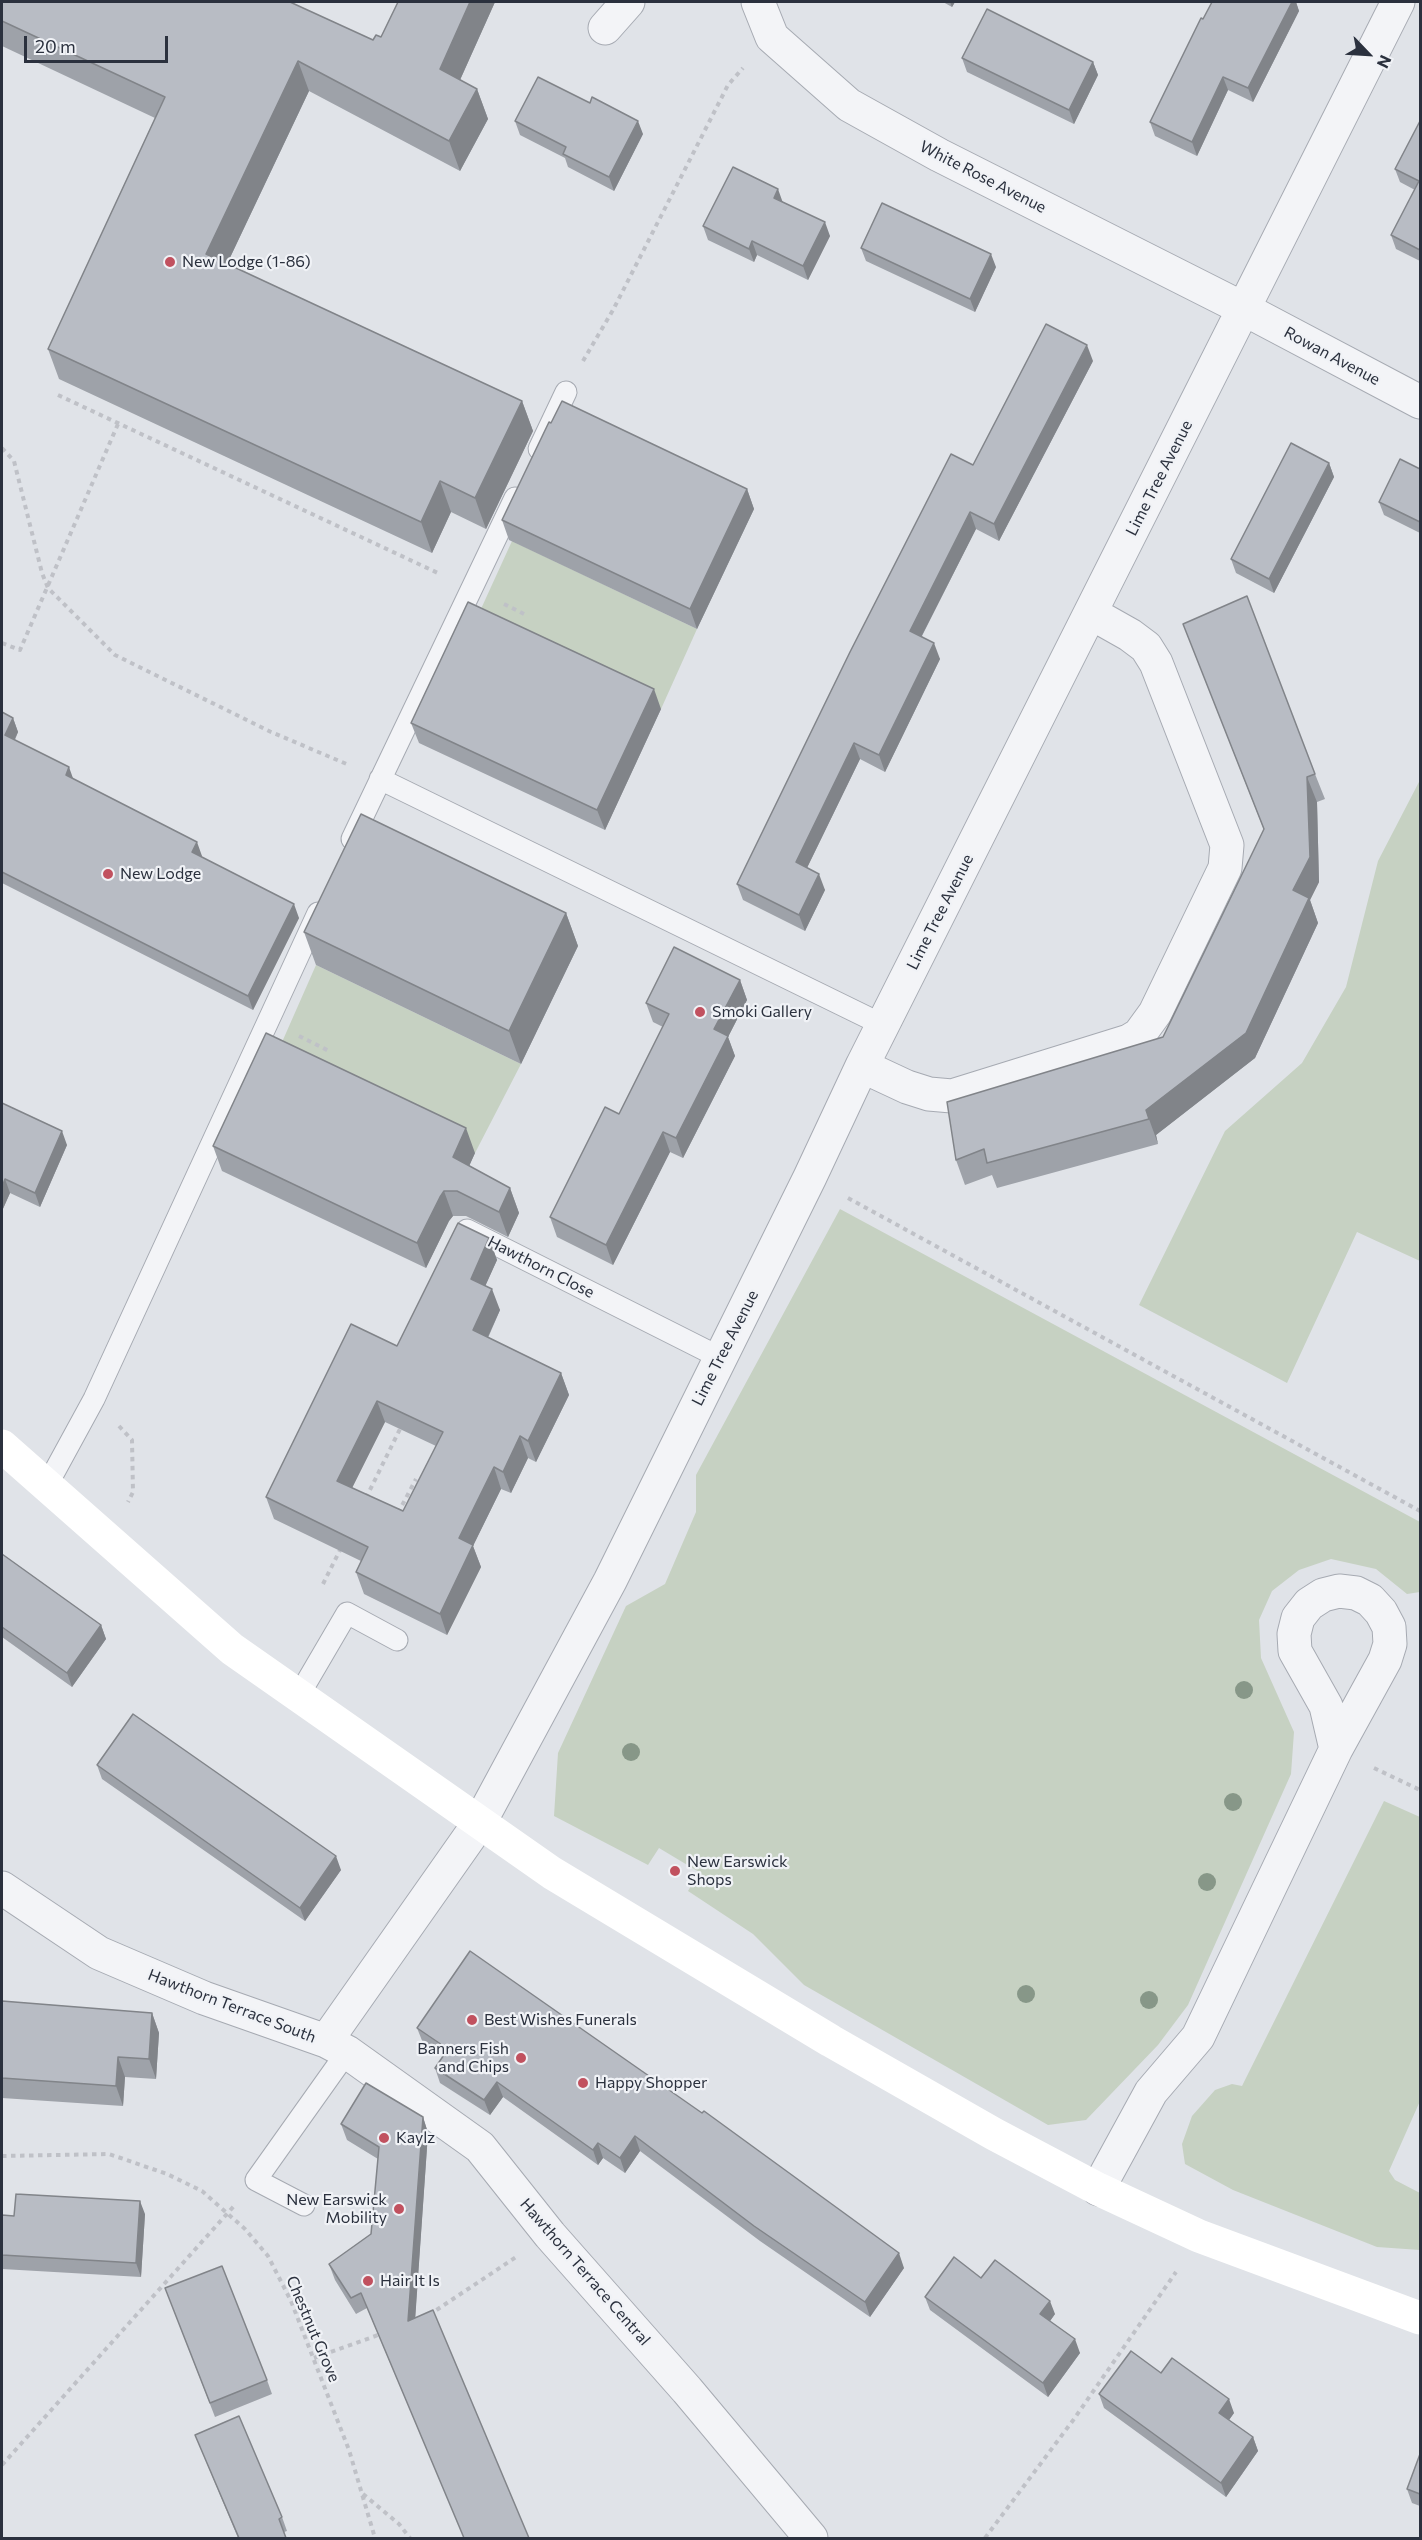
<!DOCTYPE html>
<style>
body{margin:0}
#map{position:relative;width:1422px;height:2540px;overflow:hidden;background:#e0e3e8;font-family:Commissioner,sans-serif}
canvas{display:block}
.frame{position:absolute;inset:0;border:3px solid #2b313e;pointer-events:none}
.north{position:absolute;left:1338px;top:24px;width:60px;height:60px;-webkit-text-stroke:4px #f0f2f6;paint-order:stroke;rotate:115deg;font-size:16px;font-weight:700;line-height:24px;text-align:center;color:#2b313e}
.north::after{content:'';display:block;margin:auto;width:21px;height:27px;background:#2b313e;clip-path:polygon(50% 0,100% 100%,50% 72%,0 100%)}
.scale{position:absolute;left:24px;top:36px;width:144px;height:27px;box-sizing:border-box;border:3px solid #2b313e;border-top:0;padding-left:8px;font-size:18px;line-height:21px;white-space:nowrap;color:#2b313e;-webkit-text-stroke:4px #f0f2f6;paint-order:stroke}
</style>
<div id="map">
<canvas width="1422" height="2540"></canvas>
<div class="frame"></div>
<div class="north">N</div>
<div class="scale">20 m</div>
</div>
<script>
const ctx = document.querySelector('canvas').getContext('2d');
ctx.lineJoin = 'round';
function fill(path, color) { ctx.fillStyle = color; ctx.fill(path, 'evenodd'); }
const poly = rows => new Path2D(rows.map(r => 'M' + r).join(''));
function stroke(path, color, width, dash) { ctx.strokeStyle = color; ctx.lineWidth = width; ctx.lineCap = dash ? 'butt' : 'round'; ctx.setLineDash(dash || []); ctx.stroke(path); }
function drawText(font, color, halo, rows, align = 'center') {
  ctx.font = font + ' Commissioner,sans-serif'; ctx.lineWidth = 4.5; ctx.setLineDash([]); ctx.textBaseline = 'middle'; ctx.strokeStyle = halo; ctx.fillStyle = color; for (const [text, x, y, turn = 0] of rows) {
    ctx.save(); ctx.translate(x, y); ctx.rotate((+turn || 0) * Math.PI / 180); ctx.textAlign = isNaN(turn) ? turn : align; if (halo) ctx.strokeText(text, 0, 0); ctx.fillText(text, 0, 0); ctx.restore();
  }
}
fill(poly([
 [512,541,697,629,661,709,475,622],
 [1420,780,1420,1261,1357,1232,1287,1383,1139,1305,1225,1131,1302,1063,1346,987,1378,861],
 [316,965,521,1064,475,1153,275,1058],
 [840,1209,1420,1522,1420,1592,1407,1594,1376,1569,1331,1559,1299,1570,1272,1591,1259,1620,1261,1658,1294,1732,1291,1774,1188,2005,1158,2045,1086,2120,1048,2125,804,1985,753,1934,688,1891,699,1872,659,1848,648,1865,554,1816,558,1753,626,1606,665,1584,696,1512,696,1475],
 [1384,1801,1420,1817,1420,2101,1389,2171,1395,2180,1420,2193,1420,2250,1377,2247,1233,2190,1185,2164,1182,2144,1192,2116,1215,2090,1232,2084,1242,2086]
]), '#c6d1c2');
const lane = poly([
 [539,449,566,392],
 [380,779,883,1025],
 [352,839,515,498],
 [467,1230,721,1358],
 [46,1487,94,1399,318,913],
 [299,1695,347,1613,397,1640],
 [304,2205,256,2180,347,2052]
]);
const street = poly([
 [758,2,772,37,849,105,939,155,1244,309,1420,402],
 [605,28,628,2],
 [862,1066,907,1087,929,1094,952,1096,1129,1041,1139,1035,1155,1013,1225,868,1227,845,1156,663,1146,647,1130,635,1091,613],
 [2,1888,99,1953,204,1998,326,2041,347,2052,480,2147,550,2235,687,2390,811,2538],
 [326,2041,480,1822,610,1581,810,1177,862,1066,1398,2],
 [1098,2189,1151,2092,1198,2037,1336,1749,1385,1660,1390,1644,1389,1627,1381,1612,1370,1600,1356,1593,1339,1591,1323,1595,1309,1604,1298,1618,1294,1634,1295,1651,1326,1706,1336,1749]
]);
stroke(lane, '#a6aab2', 23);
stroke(street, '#a6aab2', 35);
stroke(poly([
 [583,361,613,310,728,85,743,68],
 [58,395,440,574],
 [2,448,14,461,42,573,48,588,115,655,271,732,349,765],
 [504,604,524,614],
 [2,643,20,650,118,424],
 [299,1036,329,1051],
 [848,1198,1420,1511],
 [119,1426,132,1440,133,1492,128,1502],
 [366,1498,401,1427],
 [398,1513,416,1479],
 [323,1584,341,1548],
 [1374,1768,1420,1790],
 [2,2156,109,2154,167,2174,202,2191,245,2229,268,2256,291,2301,349,2450,375,2538],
 [429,2315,516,2257],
 [314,2358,381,2334],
 [2,2465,234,2206],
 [363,2494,399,2524,410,2538],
 [985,2538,1074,2419,1176,2272]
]), '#bfc1c7', 4, [4.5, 4.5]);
stroke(lane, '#f3f4f7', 21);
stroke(street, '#f3f4f7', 33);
stroke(poly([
 [2,1446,232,1649,552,1873,831,2041,994,2134,1098,2189,1199,2236,1420,2318]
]), '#fff', 33);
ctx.fillStyle = '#879788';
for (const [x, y] of [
 [1244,1690],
 [631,1752],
 [1233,1802],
 [1207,1882],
 [1026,1994],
 [1149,2000]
]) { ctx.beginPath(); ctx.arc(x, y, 9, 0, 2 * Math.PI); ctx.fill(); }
fill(poly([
 [2,2,373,40,381,37,398,2,495,2,460,80,477,89,488,119,460,171,309,91,227,264,522,401,533,431,486,529,451,512,432,553,59,379,48,349,155,118,2,46],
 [943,2,955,2,952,7],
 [1212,2,1296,2,1299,11,1253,102,1228,90,1197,156,1155,136,1150,122],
 [962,58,1093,62,1098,75,1074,124,967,72],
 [590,103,643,134,614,191,568,167,565,158,520,135,515,121],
 [1420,121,1420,261,1396,249,1391,235,1415,190,1400,182,1395,169],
 [783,202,830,236,808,280,757,255,754,262,708,240,703,226],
 [861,248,996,267,975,312,866,261],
 [1093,361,999,541,976,529,922,636,940,659,885,772,860,759,807,868,825,890,805,931,743,900,737,884,973,465],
 [1329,463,1334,477,1274,593,1236,573,1231,559],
 [1420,469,1420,533,1384,515,1379,502],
 [747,489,754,509,697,629,509,540,502,520],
 [1183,624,1315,774,1325,799,1317,802,1319,882,1310,900,1318,923,1255,1058,1156,1135,1158,1144,997,1188,992,1175,965,1185,956,1160,1163,1037,1264,830],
 [661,709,605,830,419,743,411,723],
 [2,712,13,718,18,732,15,740,74,779,202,856,202,857,299,918,253,1010,2,883],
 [566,913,578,946,521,1064,316,965,304,932],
 [740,980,747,1000,728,1037,735,1056,683,1158,670,1152,613,1265,557,1237,550,1217,619,1114,663,1027,653,1022,646,1003],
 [2,1103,67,1145,40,1207,10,1193,2,1211],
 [213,1146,475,1153,469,1166,510,1188,519,1213,508,1237,466,1216,453,1216,449,1221,426,1268,222,1171],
 [489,1238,497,1260,485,1286,500,1310,488,1338,561,1373,569,1395,536,1462,528,1458,511,1493,501,1489,473,1546,481,1567,447,1635,364,1594,356,1572,361,1561,274,1519,266,1497],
 [385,1422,436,1446,403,1511,352,1488],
 [2,1554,101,1625,106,1639,72,1687,2,1637],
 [97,1765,341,1870,305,1921,102,1779],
 [2,2001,152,2013,159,2033,156,2079,125,2077,123,2106,2,2098],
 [417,2028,904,2268,870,2317,760,2241,640,2151,625,2173,603,2158,598,2165,503,2097,490,2115,440,2083,435,2068,443,2056,423,2043],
 [423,2117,428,2133,415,2318,529,2538,464,2538,367,2308,356,2314,335,2280,329,2264,371,2234,378,2159,347,2140,341,2124],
 [145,2214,141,2277,2,2269,2,2215,14,2216],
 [981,2278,1055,2314,1050,2321,1080,2353,1048,2397,930,2310,925,2297],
 [165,2288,267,2380,272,2394,215,2417],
 [1161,2373,1234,2413,1229,2420,1253,2437,1258,2451,1226,2497,1104,2408,1099,2394],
 [195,2435,282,2517,287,2531,284,2532,286,2538,238,2538],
 [1420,2454,1420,2506,1412,2503,1407,2489]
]), '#9ea2a9');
fill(poly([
 [470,2,495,2,451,100,440,69],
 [950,2,955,2,952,7],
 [1292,2,1296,2,1299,11,1253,102,1248,88],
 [298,61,309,91,217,285,206,254],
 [1093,62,1098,75,1074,124,1069,110],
 [1223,77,1228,90,1197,156,1192,142],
 [477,89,488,119,460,171,449,141],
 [638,121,643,134,614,191,609,177],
 [778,189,783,203,774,198],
 [825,222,830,236,808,280,803,266],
 [752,241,757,255,754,262,749,249],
 [991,254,996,267,975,312,970,299],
 [1087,345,1093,361,999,541,994,524],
 [522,401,533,431,486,529,475,498],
 [1329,463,1334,477,1274,593,1269,579],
 [440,481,451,512,432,553,421,522],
 [747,489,754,509,697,629,690,609],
 [970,512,976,529,916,647,910,631],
 [934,643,940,659,885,772,879,755],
 [654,689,661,709,605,830,597,810],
 [13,718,18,732,10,749,5,735],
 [854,743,860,759,802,878,796,862],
 [69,767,74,781,66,775],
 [1307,777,1317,802,1319,882,1310,900,1318,923,1255,1058,1156,1135,1158,1144,1149,1119,1146,1110,1293,890],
 [197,842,202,856,197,866,192,852],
 [819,874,825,890,805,931,799,915],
 [294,904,299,918,253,1010,248,996],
 [566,913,578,946,521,1064,509,1031],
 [740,980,747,1000,728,1037,735,1056,683,1158,676,1138,714,1029],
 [466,1128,475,1153,462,1182,453,1157],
 [62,1131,67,1145,40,1207,35,1193],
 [663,1132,670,1152,613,1265,606,1245],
 [5,1179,10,1193,2,1211,2,1187],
 [510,1188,519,1213,508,1237,499,1212],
 [444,1191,453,1216,449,1221,426,1268,417,1243,440,1197],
 [489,1238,497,1260,479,1300,471,1279],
 [492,1289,500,1310,481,1352,473,1330],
 [561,1373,569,1395,536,1462,528,1441],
 [377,1401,385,1422,345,1502,337,1481],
 [520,1436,528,1458,511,1493,503,1472],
 [494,1467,501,1489,473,1546,481,1567,447,1635,440,1614,459,1538],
 [101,1625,106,1639,72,1687,67,1673],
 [336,1856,341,1870,305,1921,300,1908],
 [152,2013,159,2033,156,2079,149,2059],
 [118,2057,125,2077,123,2106,116,2086],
 [497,2082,503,2097,490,2115,484,2100],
 [423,2117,428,2133,414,2336,408,2321],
 [635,2136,640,2151,625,2173,620,2158],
 [598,2143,603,2158,598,2165,593,2150],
 [140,2201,145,2214,141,2277,136,2263],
 [899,2253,904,2268,870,2317,865,2302],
 [1050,2301,1055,2314,1045,2328,1040,2314],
 [1075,2339,1080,2353,1048,2397,1043,2383],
 [1229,2399,1234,2413,1224,2427,1219,2413],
 [1253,2437,1258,2451,1226,2497,1221,2483]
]), '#818489');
const building = poly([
 [2,2,290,2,373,40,376,35,381,37,398,2,470,2,440,69,477,89,449,141,298,61,206,254,522,401,475,498,440,481,421,522,48,349,165,97,2,21,2,2],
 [1212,2,1292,2,1248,88,1223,77,1192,142,1150,122,1201,18,1203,19,1212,2],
 [987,9,1093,62,1069,110,962,58,987,9],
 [538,77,590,103,592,97,638,121,609,177,563,154,566,147,515,121,538,77],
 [1420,121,1420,250,1391,235,1419,181,1395,169,1420,121],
 [733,167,778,189,774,198,825,222,803,266,752,241,749,249,703,226,733,167],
 [882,203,991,254,970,299,861,248,882,203],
 [1046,324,1087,345,994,524,970,512,910,631,934,643,879,755,854,743,796,862,819,874,799,915,737,884,850,652,951,454,973,465,1046,324],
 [562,401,747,489,690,609,502,520,549,422,551,423,562,401],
 [1291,443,1329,463,1269,579,1231,559,1291,443],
 [1400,459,1420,469,1420,522,1379,502,1400,459],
 [1247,596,1315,774,1307,777,1310,857,1293,890,1309,898,1246,1033,1146,1110,1149,1119,987,1163,984,1149,956,1160,947,1102,1163,1037,1264,829,1183,624,1247,596],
 [468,602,654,689,597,810,411,723,468,602],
 [2,712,13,718,5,735,69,767,66,775,197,842,192,852,294,904,248,996,2,872,2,712],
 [361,814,566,913,509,1031,304,932,361,814],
 [674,947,740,980,714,1029,728,1036,676,1138,663,1132,606,1245,550,1217,605,1107,619,1114,669,1014,646,1003,674,947],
 [266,1033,466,1128,453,1157,510,1188,499,1212,457,1191,444,1191,440,1197,417,1243,213,1146,266,1033],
 [2,1103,62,1131,35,1193,5,1179,2,1187,2,1103],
 [458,1223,489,1238,471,1279,492,1289,473,1330,561,1373,528,1441,520,1436,503,1472,494,1467,459,1538,473,1545,440,1614,356,1572,368,1547,266,1497,351,1324,397,1346,458,1223],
 [377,1401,443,1432,403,1511,337,1481,377,1401],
 [2,1554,101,1625,67,1673,2,1627,2,1554],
 [133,1714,336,1856,300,1908,97,1765,133,1714],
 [470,1951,702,2113,704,2111,899,2253,865,2302,754,2226,635,2136,620,2158,598,2143,593,2150,497,2082,484,2100,435,2068,448,2049,417,2028,470,1951],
 [2,2001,152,2013,149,2059,118,2057,116,2086,2,2078,2,2001],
 [366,2083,423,2117,408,2321,433,2310,529,2538,464,2538,361,2293,351,2298,329,2264,371,2234,379,2147,341,2124,366,2083],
 [16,2194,140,2201,136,2263,2,2255,2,2215,14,2216,16,2194],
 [954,2257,981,2278,995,2260,1050,2301,1040,2314,1075,2339,1043,2383,925,2297,954,2257],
 [222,2266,267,2380,210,2403,165,2288,222,2266],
 [1131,2351,1161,2373,1172,2358,1229,2399,1219,2413,1253,2437,1221,2483,1099,2394,1131,2351],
 [239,2416,282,2517,279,2519,286,2538,239,2538,195,2435,239,2416],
 [1420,2454,1420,2494,1407,2489,1420,2454]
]);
fill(building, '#b8bcc4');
stroke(building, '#818489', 1.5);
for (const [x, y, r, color] of [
 [170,262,6,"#c1515f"],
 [108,874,6,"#c1515f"],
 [700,1012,6,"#c1515f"],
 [675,1871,6,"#c1515f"],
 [472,2020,6,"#c1515f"],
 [521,2058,6,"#c1515f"],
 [583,2083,6,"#c1515f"],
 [384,2138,6,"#c1515f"],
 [399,2209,6,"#c1515f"],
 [368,2281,6,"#c1515f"]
]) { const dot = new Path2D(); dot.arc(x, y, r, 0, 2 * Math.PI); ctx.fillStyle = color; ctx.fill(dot); stroke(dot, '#f0f2f6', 2); }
drawText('16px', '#2b313e', '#f0f2f6', [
 ["White Rose Avenue",983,177,27],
 ["Rowan Avenue",1332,356,28],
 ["Lime Tree Avenue",1159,478,-63],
 ["Lime Tree Avenue",940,912,-63],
 ["Hawthorn Close",541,1267,27],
 ["Lime Tree Avenue",725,1348,-63],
 ["Hawthorn Terrace South",232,2006,21],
 ["Hawthorn Terrace Central",585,2272,49],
 ["Chestnut Grove",313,2329,67]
]);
drawText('16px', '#2b313e', '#f0f2f6', [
 ["New Lodge (1-86)",182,262],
 ["New Lodge",120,874],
 ["Smoki Gallery",712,1012],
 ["New Earswick",687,1862],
 ["Shops",687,1880],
 ["Best Wishes Funerals",484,2020],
 ["Banners Fish",509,2049,"right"],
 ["and Chips",509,2067,"right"],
 ["Happy Shopper",595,2083],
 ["Kaylz",396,2138],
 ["New Earswick",387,2200,"right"],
 ["Mobility",387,2218,"right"],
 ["Hair It Is",380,2281]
], 'left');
</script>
